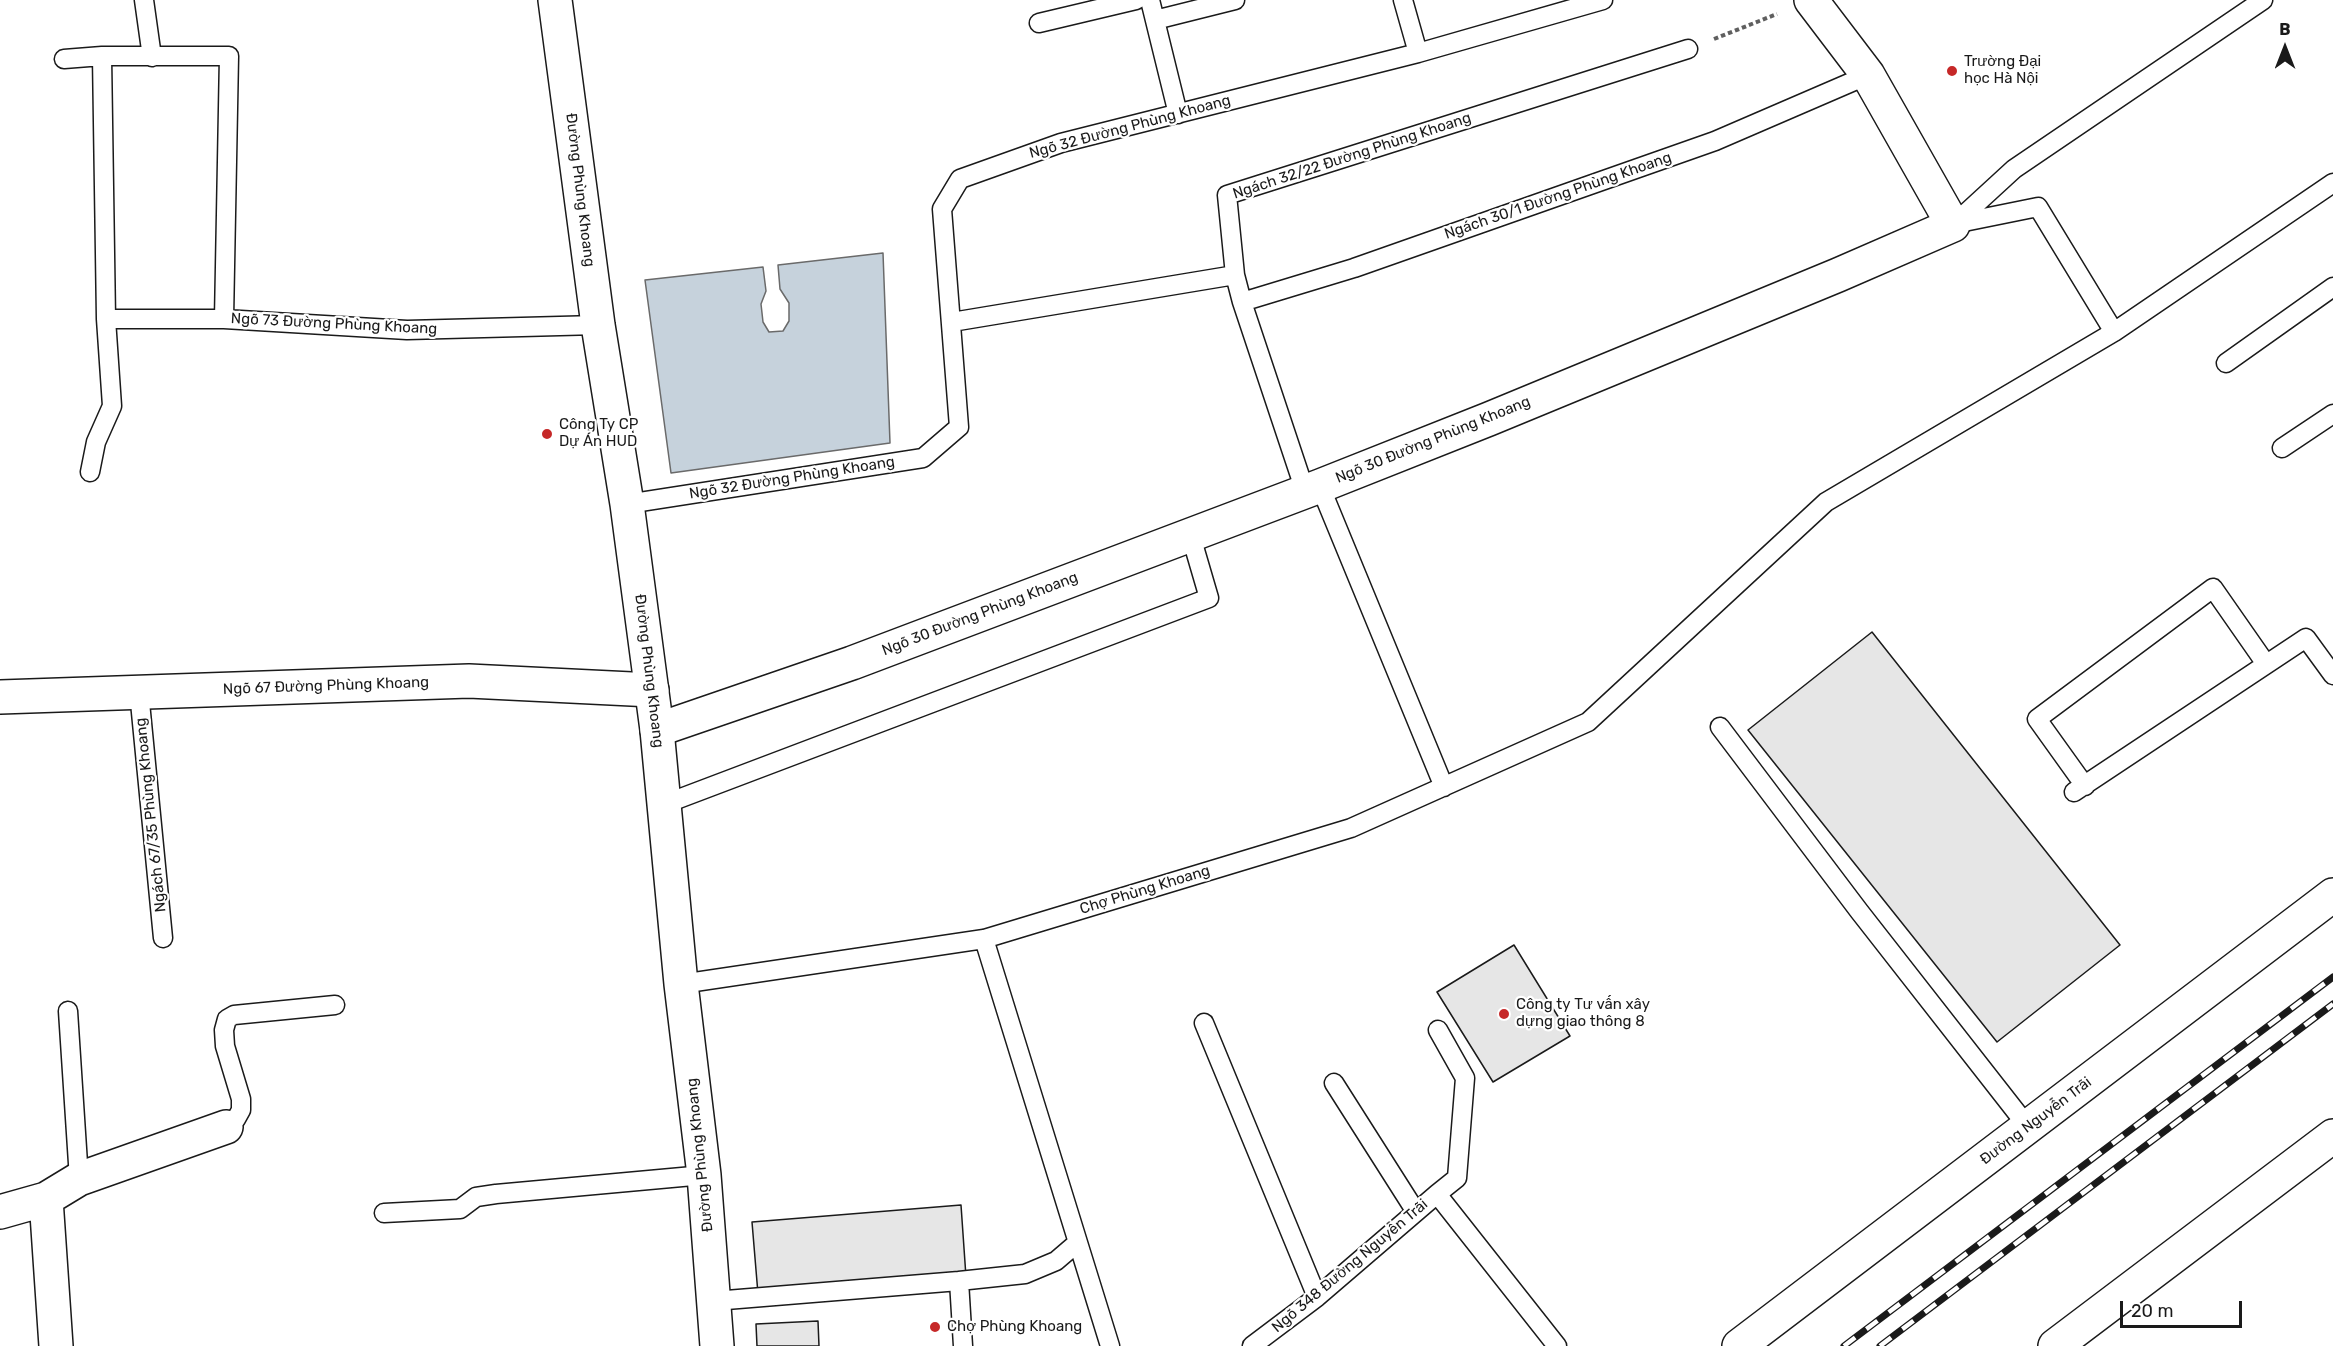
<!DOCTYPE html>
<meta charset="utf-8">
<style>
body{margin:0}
#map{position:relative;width:2333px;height:1346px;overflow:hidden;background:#fff;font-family:Rubik,sans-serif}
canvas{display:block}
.north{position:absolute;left:2255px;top:18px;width:60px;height:60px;-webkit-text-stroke:4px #fff;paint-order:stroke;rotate:0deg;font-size:16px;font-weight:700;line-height:24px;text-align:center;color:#1a1a1a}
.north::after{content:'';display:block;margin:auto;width:21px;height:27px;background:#1a1a1a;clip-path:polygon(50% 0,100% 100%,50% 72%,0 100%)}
.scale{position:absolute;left:2120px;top:1301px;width:122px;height:27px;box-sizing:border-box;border:3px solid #1a1a1a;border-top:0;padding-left:8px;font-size:18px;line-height:21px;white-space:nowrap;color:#1a1a1a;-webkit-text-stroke:4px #fff;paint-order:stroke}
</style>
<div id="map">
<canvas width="2333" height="1346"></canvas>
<div class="north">B</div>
<div class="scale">20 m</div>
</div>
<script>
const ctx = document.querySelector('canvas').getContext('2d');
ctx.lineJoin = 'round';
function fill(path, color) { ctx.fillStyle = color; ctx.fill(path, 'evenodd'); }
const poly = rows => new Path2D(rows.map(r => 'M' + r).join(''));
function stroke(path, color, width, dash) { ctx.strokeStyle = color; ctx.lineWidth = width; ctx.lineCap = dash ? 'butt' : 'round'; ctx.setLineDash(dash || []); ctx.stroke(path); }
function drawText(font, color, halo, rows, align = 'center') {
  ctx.font = font + ' Rubik,sans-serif'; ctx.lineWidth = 4.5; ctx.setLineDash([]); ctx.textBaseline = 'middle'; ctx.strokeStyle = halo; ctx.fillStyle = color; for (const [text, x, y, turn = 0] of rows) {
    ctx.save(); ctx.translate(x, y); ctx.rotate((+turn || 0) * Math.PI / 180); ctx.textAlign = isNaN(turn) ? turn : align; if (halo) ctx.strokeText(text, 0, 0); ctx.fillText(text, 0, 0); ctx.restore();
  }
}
const water = poly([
 [883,253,890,443,671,473,645,280,763,267,766,291,761,304,763,322,769,332,783,331,789,321,789,303,780,289,778,265,883,253]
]);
fill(water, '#c6d2dc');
stroke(water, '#6a6a6a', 1.5);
const building = poly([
 [1872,632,2120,945,1997,1042,1748,730,1872,632],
 [1514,945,1570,1036,1493,1082,1437,992,1514,945],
 [961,1205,966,1277,758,1294,752,1222,961,1205],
 [818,1321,819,1346,757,1346,756,1324,818,1321]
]);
fill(building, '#e6e6e6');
stroke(building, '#1a1a1a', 1.5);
const lane = poly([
 [144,0,152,57],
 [1150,0,1178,114],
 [1403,0,1418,53],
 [1155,20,1235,0],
 [1039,23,1136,0],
 [64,59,102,56,229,56,224,319],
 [1954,224,2038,207,2114,332],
 [1953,225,2014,169,2263,0],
 [1242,302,1354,268,1715,141,1868,75],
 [106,319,224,319,407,330,598,325],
 [952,322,1235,275],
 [2226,363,2333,287],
 [2282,448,2333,414],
 [90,472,96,442,112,406,106,319,102,56],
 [1320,486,1444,787],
 [1305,491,1242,302,1235,275,1227,195,1688,49],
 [627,504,923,458,959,427,942,209,960,179,1061,143,1418,53,1603,0],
 [139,692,163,938],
 [1720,727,1859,911,2028,1127],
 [2085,786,2037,719,2213,588,2266,664],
 [2074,792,2306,638,2333,675],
 [665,804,1209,598,1190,533],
 [984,939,1110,1346],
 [681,984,984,939,1351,828,1588,722,1826,502,2114,332,2333,183],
 [68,1011,79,1179],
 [1204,1023,1317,1297],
 [1334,1083,1416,1212],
 [226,1127,236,1119,241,1110,241,1099,225,1046,224,1030,227,1019,234,1015,335,1005],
 [1437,1194,1457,1178,1465,1078,1438,1030],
 [384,1213,460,1209,476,1197,496,1194,704,1175],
 [959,1281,1025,1274,1056,1261,1077,1243],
 [714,1301,959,1281,963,1346],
 [1252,1346,1317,1297,1437,1194,1557,1346]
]);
const street = poly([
 [0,697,469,681,652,690],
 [657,730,852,663,1320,486,1489,419,1838,275,1953,225,1868,75,1811,0],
 [46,1199,56,1346],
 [0,1212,46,1199,79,1179,226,1127]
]);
const secondary = poly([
 [555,0,598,325,627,504,657,730,681,984,704,1175,717,1346]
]);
const highway = poly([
 [1739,1346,2333,895],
 [2055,1346,2333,1136]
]);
stroke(lane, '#1a1a1a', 21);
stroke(street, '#1a1a1a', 36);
stroke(secondary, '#1a1a1a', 36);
stroke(highway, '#1a1a1a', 36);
stroke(poly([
 [1714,39,1777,14]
]), '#5f5f5f', 4, [4.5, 3]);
stroke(lane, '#fff', 18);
stroke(street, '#fff', 33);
stroke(secondary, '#fff', 33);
stroke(highway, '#fff', 33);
const rail = poly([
 [1844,1346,2333,977],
 [1880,1346,2333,1004]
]);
stroke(rail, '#1a1a1a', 7);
stroke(rail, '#fff', 4.5, [14]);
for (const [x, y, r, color] of [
 [1952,71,6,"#c62828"],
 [547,434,6,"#c62828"],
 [1504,1014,6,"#c62828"],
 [935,1327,6,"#c62828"]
]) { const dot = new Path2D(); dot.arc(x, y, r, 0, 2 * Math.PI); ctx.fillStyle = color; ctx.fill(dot); stroke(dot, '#fff', 2); }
drawText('15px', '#1a1a1a', '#fff', [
 ["Trường Đại",1964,62],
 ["học Hà Nội",1964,79],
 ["Công Ty CP",559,425],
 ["Dự Án HUD",559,442],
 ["Công ty Tư vấn xây",1516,1005],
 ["dựng giao thông 8",1516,1022],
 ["Chợ Phùng Khoang",947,1327]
], 'left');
drawText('15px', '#1a1a1a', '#fff', [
 ["Ngõ 32 Đường Phùng Khoang",1130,127,-15],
 ["Ngách 32/22 Đường Phùng Khoang",1352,156,-18],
 ["Đường Phùng Khoang",580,190,83],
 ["Ngách 30/1 Đường Phùng Khoang",1558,196,-19],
 ["Ngõ 73 Đường Phùng Khoang",334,324,3],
 ["Ngõ 30 Đường Phùng Khoang",1433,440,-22],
 ["Ngõ 32 Đường Phùng Khoang",792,478,-9],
 ["Ngõ 30 Đường Phùng Khoang",980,614,-21],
 ["Đường Phùng Khoang",649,671,83],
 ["Ngõ 67 Đường Phùng Khoang",326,686,-2],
 ["Ngách 67/35 Phùng Khoang",151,815,-96],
 ["Chợ Phùng Khoang",1145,890,-17],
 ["Đường Nguyễn Trãi",2036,1121,-37],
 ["Đường Phùng Khoang",700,1155,-96],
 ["Ngõ 348 Đường Nguyễn Trãi",1350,1266,-40]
]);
</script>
